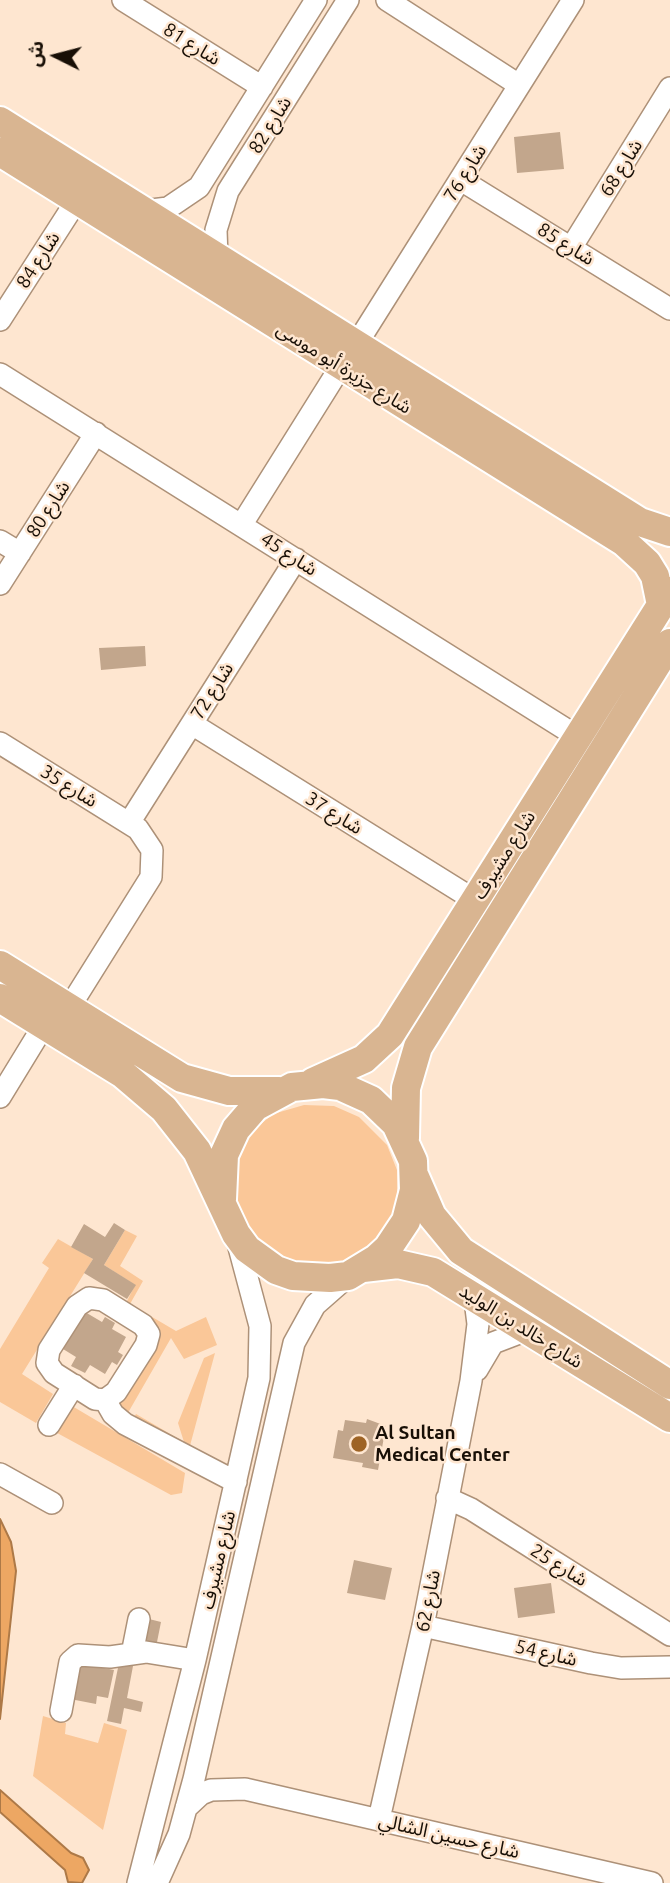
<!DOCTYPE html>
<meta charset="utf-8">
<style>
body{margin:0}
#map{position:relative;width:670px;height:1883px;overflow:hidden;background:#fee6d0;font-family:Ubuntu,"Noto Sans Arabic",sans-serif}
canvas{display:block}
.north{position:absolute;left:21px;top:21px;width:70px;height:70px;-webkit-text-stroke:5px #fee6d0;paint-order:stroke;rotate:276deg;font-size:19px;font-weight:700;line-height:28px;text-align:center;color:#180f06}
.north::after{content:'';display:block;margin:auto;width:24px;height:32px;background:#180f06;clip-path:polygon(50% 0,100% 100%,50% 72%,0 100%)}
</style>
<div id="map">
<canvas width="670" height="1883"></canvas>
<div class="north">ش</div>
</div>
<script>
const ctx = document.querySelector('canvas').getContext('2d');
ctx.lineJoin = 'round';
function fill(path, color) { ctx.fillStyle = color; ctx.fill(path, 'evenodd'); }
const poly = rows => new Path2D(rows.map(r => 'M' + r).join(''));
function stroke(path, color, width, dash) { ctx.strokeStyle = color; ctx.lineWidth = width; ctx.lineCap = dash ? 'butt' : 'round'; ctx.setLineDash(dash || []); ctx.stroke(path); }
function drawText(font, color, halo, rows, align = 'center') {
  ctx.font = font + ' Ubuntu,"Noto Sans Arabic",sans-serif'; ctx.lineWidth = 5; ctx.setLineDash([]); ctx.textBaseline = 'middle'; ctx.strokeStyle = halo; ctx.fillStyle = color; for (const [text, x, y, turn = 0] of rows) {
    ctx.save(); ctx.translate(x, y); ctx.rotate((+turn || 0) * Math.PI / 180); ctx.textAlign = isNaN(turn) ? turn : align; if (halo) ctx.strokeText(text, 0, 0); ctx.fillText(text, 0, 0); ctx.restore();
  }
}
fill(poly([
 [304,1105,334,1106,359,1117,387,1145,397,1170,397,1210,385,1237,330,1274,256,1253,229,1193,241,1146,250,1133,273,1114],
 [125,1230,137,1236,120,1266,143,1281,130,1304,176,1331,206,1317,217,1345,184,1359,171,1338,125,1418,111,1408,160,1328,124,1307,135,1285,104,1265],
 [58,1239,93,1259,22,1374,53,1394,36,1423,0,1402,0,1349,49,1268,42,1263],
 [215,1353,188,1453,132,1421,136,1414,184,1442,178,1423,204,1358],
 [67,1403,185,1473,182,1493,171,1495,48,1428],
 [43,1716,66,1723,65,1734,98,1743,104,1723,127,1730,103,1830,33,1776]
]), '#fac798');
const water = poly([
 [0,1519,11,1542,16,1571,0,1719,0,1519],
 [0,1790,71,1853,83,1858,89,1870,82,1883,68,1882,65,1870,0,1812,0,1790]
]);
fill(water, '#eda763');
stroke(water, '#ad7947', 2);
fill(poly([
 [560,132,564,169,517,173,514,137],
 [145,646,146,666,101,670,99,648],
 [114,1223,125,1230,104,1265,136,1285,127,1299,84,1273,93,1259,71,1247,84,1224,105,1237],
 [85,1312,102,1322,105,1317,115,1323,112,1329,126,1337,118,1352,123,1355,117,1365,112,1362,105,1374,90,1365,85,1373,71,1366,76,1357,63,1349,70,1336,66,1334,75,1318,80,1321],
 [367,1419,386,1426,378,1470,362,1467,363,1463,333,1458,338,1430,343,1431,345,1420,366,1423],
 [354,1560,392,1568,385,1600,347,1593],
 [551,1583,555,1613,518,1618,514,1588],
 [149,1619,161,1622,156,1647,144,1645],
 [80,1663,114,1670,108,1698,97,1696,96,1704,65,1698],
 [119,1663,133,1666,127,1698,143,1702,141,1712,124,1708,121,1724,107,1721]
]), '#c2a68c');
const minor = poly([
 [123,0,262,87],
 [387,0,519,85],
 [461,180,670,309],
 [143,211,168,208,199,187,316,0],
 [571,248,670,88],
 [217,258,216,230,228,191,348,0],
 [0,320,77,200],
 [356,345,573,0],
 [0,374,578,737],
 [242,524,341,366],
 [0,541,20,553],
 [0,584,96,433],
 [192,724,476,901],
 [0,743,138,829,152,850,151,877,69,1008],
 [129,823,296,559],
 [0,1097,44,1025],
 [89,1298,103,1300,143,1325,149,1334,146,1345,116,1392,105,1400,95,1399,54,1373,47,1363,49,1350,77,1306,89,1298],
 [477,1370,493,1343,527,1330],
 [105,1400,113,1414,125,1424,236,1482],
 [49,1425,74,1385],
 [0,1474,52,1503],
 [447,1498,471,1509,670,1635],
 [423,1626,591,1663,621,1668,670,1667],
 [132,1654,139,1619],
 [61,1711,70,1662,78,1655,110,1657,146,1652,195,1660],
 [186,1808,201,1794,211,1790,245,1789,652,1883],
 [379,1819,423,1626,471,1381,478,1324,475,1300],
 [138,1883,195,1660,259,1378,260,1326,236,1236],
 [157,1883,179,1834,194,1779,294,1343,315,1305,348,1276]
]);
const major = poly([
 [0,121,640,522,670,532],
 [0,152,624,542,647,563,655,576,661,605],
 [0,965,182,1078,229,1091,279,1091],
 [0,998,123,1074,164,1109,197,1151,236,1234,247,1249,276,1270,293,1276,330,1278,348,1276,376,1259,388,1248,406,1221,414,1190,413,1161,396,1124,371,1100,340,1086,323,1084,292,1087,255,1107,236,1129,224,1155,222,1199],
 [313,1082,364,1059,390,1035,670,591],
 [405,1138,406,1088,418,1047,670,643],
 [415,1177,432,1216,461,1251,670,1385],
 [363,1268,398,1264,433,1272,670,1418]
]);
stroke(minor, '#ad9178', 24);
stroke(major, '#fff', 32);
stroke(minor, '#fff', 21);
stroke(major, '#d9b591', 28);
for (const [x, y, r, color] of [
 [359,1444,9,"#9e6324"]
]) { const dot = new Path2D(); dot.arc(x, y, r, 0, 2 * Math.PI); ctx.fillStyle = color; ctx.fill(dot); stroke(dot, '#fee6d0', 2.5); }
drawText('19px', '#180f06', '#fee6d0', [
 ["شارع 81",192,44,32],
 ["شارع 82",270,125,-58],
 ["شارع 68",621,168,-58],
 ["شارع 76",465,173,-58],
 ["شارع 85",566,244,32],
 ["شارع 84",38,260,-57],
 ["شارع جزيرة أبو موسى",344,368,32],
 ["شارع 80",48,509,-57],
 ["شارع 45",289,554,33],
 ["شارع 72",212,691,-58],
 ["شارع 35",69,786,32],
 ["شارع 37",334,813,32],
 ["شارع مشيرف",504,855,-58],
 ["شارع خالد بن الوليد",521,1326,32],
 ["شارع مشيرف",218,1560,-77],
 ["شارع 25",559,1565,32],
 ["شارع 62",428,1601,-79],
 ["شارع 54",546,1653,13],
 ["شارع حسين الشالي",449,1836,13]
]);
drawText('bold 19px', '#180f06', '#fee6d0', [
 ["Al Sultan",375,1433],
 ["Medical Center",375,1455]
], 'left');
</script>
